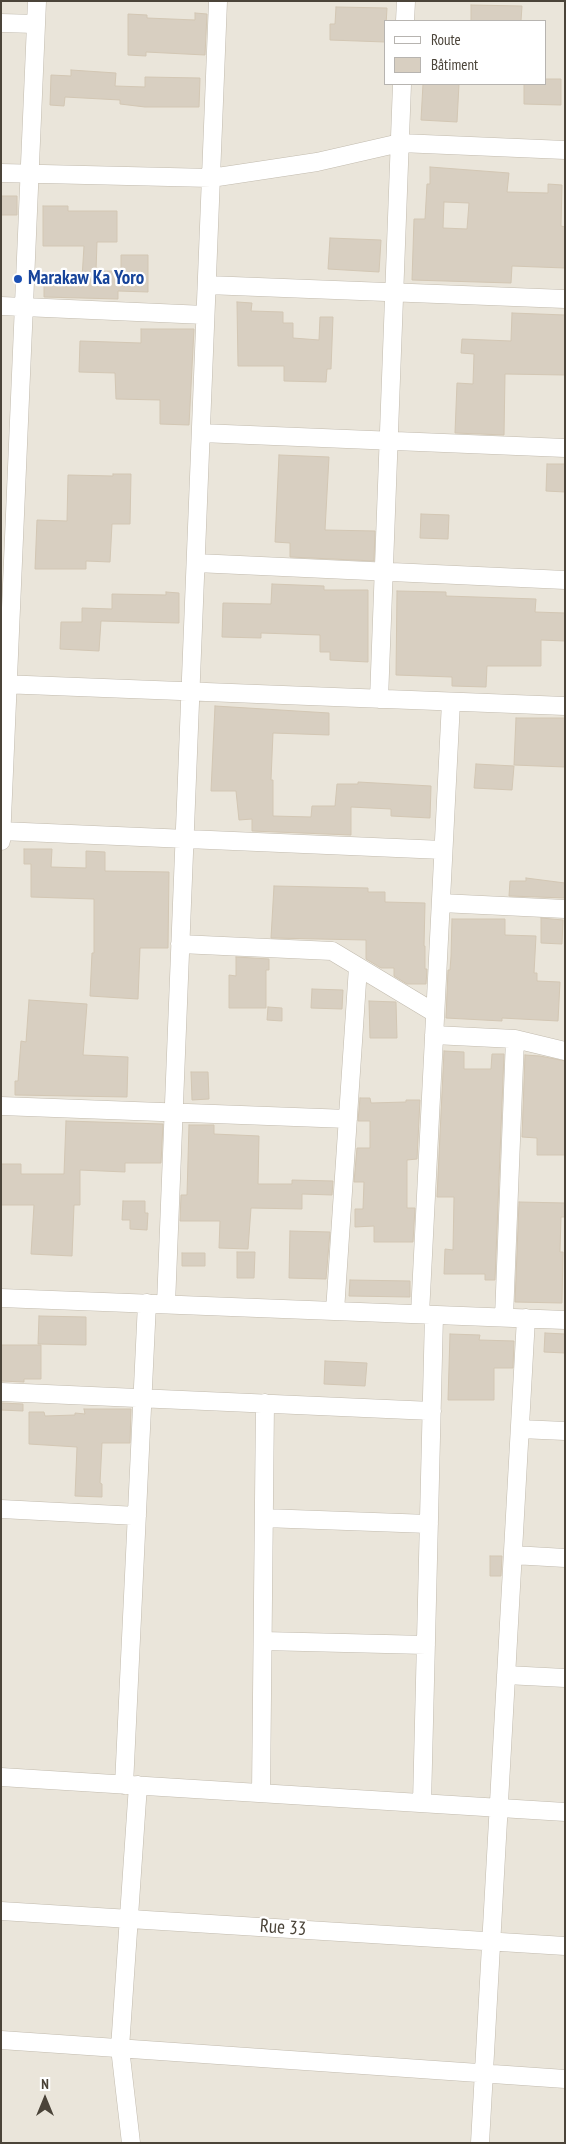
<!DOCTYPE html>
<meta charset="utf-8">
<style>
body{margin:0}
#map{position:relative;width:566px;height:2144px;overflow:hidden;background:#f6f3ec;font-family:"PT Sans Narrow",sans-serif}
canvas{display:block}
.frame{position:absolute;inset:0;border:2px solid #4b4439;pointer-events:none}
.legend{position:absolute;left:384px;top:20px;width:162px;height:65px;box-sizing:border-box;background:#fff;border:1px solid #b7b4b0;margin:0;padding:6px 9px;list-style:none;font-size:15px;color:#4b4439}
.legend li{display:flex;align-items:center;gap:10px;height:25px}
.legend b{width:25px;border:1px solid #b7b4b0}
.north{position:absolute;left:20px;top:2074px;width:50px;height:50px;-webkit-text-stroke:4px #fff;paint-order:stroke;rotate:0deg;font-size:14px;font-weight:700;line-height:20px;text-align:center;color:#4b4439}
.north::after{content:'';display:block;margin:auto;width:18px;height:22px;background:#4b4439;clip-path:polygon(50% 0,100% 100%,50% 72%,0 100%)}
</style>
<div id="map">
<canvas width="566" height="2144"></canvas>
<div class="frame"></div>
<ul class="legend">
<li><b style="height:6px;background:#fff"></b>Route</li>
<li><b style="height:14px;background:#d8cfc1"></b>Bâtiment</li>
</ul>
<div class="north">N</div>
</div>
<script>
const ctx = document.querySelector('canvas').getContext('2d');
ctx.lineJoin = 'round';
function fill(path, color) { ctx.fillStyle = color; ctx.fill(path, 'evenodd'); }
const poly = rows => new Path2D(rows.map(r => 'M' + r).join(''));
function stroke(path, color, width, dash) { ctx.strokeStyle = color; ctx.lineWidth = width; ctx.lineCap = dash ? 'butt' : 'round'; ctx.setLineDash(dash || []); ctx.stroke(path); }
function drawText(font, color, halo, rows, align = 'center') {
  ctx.font = font + ' "PT Sans Narrow",sans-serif'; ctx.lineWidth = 4.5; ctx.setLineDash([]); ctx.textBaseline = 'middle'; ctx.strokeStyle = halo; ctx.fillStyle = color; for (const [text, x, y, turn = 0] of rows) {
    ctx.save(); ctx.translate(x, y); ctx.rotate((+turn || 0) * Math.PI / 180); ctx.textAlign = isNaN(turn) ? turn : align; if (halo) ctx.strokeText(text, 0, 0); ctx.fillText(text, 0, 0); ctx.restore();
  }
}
fill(poly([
 [1,1,565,1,565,2143,1,2143],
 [385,21,545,21,545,84,385,84]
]), '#eae5da');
const building = poly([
 [471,5,522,6,521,21,471,21,471,5],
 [336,7,387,8,385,42,330,40,330,24,335,24,336,7],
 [195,13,207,14,205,55,146,52,146,56,128,55,128,14,147,15,147,18,195,20,195,13],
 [71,70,116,73,115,86,145,87,145,77,200,78,199,107,145,107,120,104,120,100,65,97,64,106,50,105,51,75,71,76,71,70],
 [545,79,561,79,561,105,524,104,524,84,545,84,545,79],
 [423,84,459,84,457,122,421,120,423,84],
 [430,167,509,173,507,192,548,193,548,184,562,185,561,226,565,227,565,268,512,266,511,283,412,280,414,219,425,219,427,184,430,184,430,167],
 [444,202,469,203,467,229,443,228,444,202],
 [1,196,17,196,17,215,1,215,1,196],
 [43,206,68,206,68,211,117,211,117,242,97,242,96,271,121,271,121,255,148,255,148,292,118,291,118,299,44,297,44,278,82,278,84,246,43,246,43,206],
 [330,238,381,240,379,272,328,269,330,238],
 [237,302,252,303,251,311,283,312,283,323,293,323,293,338,319,340,320,317,333,317,331,369,327,369,326,382,284,381,284,366,238,366,237,302],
 [512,313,565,315,565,375,505,374,504,435,455,433,457,383,473,384,474,354,461,353,462,339,511,341,512,313],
 [141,329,194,329,189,425,160,424,160,400,116,399,115,373,79,372,80,341,141,343,141,329],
 [279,455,329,457,325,530,375,531,374,561,290,557,290,543,275,542,279,455],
 [547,464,565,464,565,492,546,491,547,464],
 [113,474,131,474,130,524,112,524,110,562,86,561,86,569,35,569,37,520,67,521,68,475,113,476,113,474],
 [421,514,449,515,448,539,420,538,421,514],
 [272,584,324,586,324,590,368,590,368,662,330,660,330,652,320,652,320,635,261,633,261,638,222,637,223,603,271,604,272,584],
 [397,591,446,592,446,596,536,599,535,612,565,613,565,641,541,640,541,666,487,666,486,687,452,686,452,677,396,675,397,591],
 [166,592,179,593,179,623,101,621,99,651,60,649,61,622,82,622,82,608,112,609,112,594,166,595,166,592],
 [215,706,329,713,329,735,273,733,271,780,273,780,273,816,311,817,312,806,335,806,337,784,358,784,358,782,431,786,430,818,391,816,391,809,351,807,351,835,252,831,252,819,239,820,236,791,211,791,215,706],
 [516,718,565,718,565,767,514,765,516,718],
 [476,764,514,766,512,790,474,788,476,764],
 [24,849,52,849,51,867,86,868,86,851,105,852,105,871,169,872,168,948,140,948,138,999,90,996,92,953,94,953,94,899,31,897,31,864,24,864,24,849],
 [526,878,565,883,565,898,509,896,510,881,526,881,526,878],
 [274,886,368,888,368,892,385,892,385,902,425,903,424,946,425,946,425,969,427,969,426,984,407,984,394,976,394,968,381,968,366,959,366,940,271,938,274,886],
 [541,918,563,920,562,944,541,943,541,918],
 [452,919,505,919,505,935,536,936,534,973,537,973,537,981,560,982,558,1021,502,1018,502,1021,446,1018,448,970,450,970,451,956,452,919],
 [236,957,269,959,269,970,266,970,266,1008,229,1008,229,975,236,976,236,957],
 [312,989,343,990,342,1009,311,1008,312,989],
 [29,1000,87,1004,83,1055,128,1057,127,1097,15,1095,15,1081,18,1081,21,1041,26,1042,29,1000],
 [369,1001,396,1002,397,1038,370,1038,369,1001],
 [268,1007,282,1008,282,1021,267,1020,268,1007],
 [444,1051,464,1052,464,1069,491,1069,492,1054,504,1054,495,1280,485,1280,485,1274,444,1274,445,1249,453,1250,454,1197,437,1197,444,1051],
 [525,1055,540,1056,565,1061,565,1155,537,1155,537,1138,522,1137,525,1055],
 [191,1072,208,1072,209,1099,192,1100,191,1072],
 [360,1098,370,1098,371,1103,406,1102,406,1100,420,1100,417,1159,407,1160,407,1208,415,1208,413,1242,374,1242,374,1226,355,1227,355,1209,363,1209,364,1182,354,1182,357,1148,370,1148,370,1121,358,1121,360,1098],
 [66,1121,163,1124,161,1163,125,1163,125,1172,80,1170,80,1205,74,1205,72,1256,31,1254,34,1205,1,1205,1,1164,21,1164,21,1174,64,1174,66,1121],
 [189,1125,214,1125,214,1134,259,1136,258,1184,292,1184,292,1180,333,1181,332,1195,302,1194,302,1209,251,1208,248,1249,219,1248,220,1221,180,1221,181,1195,187,1195,189,1125],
 [123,1201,145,1201,145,1213,148,1213,147,1230,130,1229,130,1220,122,1220,123,1201],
 [519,1202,565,1203,565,1217,561,1217,560,1252,563,1252,562,1303,515,1302,519,1202],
 [290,1231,330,1232,326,1279,289,1278,290,1231],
 [237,1252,255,1252,254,1278,237,1278,237,1252],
 [182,1253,205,1253,205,1266,182,1266,182,1253],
 [350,1280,410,1281,410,1297,349,1296,350,1280],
 [39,1316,86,1317,86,1345,38,1344,39,1316],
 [545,1333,565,1334,565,1353,544,1352,545,1333],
 [450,1334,480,1335,479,1340,514,1341,513,1368,494,1368,494,1400,448,1400,450,1334],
 [1,1345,41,1345,41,1379,24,1379,24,1382,1,1381,1,1345],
 [325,1361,367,1363,365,1386,324,1384,325,1361],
 [1,1403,23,1404,23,1411,1,1410,1,1403],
 [84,1409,131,1409,130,1443,102,1443,100,1483,102,1484,102,1497,75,1496,77,1447,29,1444,29,1412,44,1412,45,1416,75,1415,75,1413,85,1414,84,1409],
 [490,1556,502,1556,501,1576,490,1576,490,1556]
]);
fill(building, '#d8cfc1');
stroke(building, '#d3c7b4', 1);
const minor = poly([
 [405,21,406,1],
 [1,23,36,24],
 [1,173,211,178,317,162,400,143,565,150],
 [207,285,565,299],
 [1,306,205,315],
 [201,433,565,448],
 [196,563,565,580],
 [1,684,565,706],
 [379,699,402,84],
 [1,831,443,850],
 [1,841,37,1],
 [441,903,565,909],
 [180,944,332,951,435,1013],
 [434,1035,515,1039,565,1051],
 [1,1106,348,1119],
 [1,1298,565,1320],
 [166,1304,218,1],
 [335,1311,358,967],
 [420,1314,451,702],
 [504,1317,515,1039],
 [1,1392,432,1411],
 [520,1429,565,1431],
 [1,1509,137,1516],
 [264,1518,429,1524],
 [513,1555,565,1558],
 [263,1641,426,1645],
 [506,1675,565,1678],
 [1,1777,565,1812],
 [124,1785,147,1303],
 [261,1793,265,1403],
 [422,1803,434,1315],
 [1,1911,565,1946],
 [1,2040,565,2079],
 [131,2143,120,2048,138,1785],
 [480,2143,526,1318]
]);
stroke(minor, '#c2bbae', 19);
stroke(minor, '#fff', 18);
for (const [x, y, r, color] of [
 [18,279,5,"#1a4fb4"]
]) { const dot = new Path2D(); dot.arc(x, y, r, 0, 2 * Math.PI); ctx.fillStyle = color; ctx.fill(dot); stroke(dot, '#fff', 2); }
drawText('bold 19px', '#164399', '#fff', [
 ["Marakaw Ka Yoro",28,279]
], 'left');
drawText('19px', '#4b4439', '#fff', [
 ["Rue 33",283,1928,4]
]);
</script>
